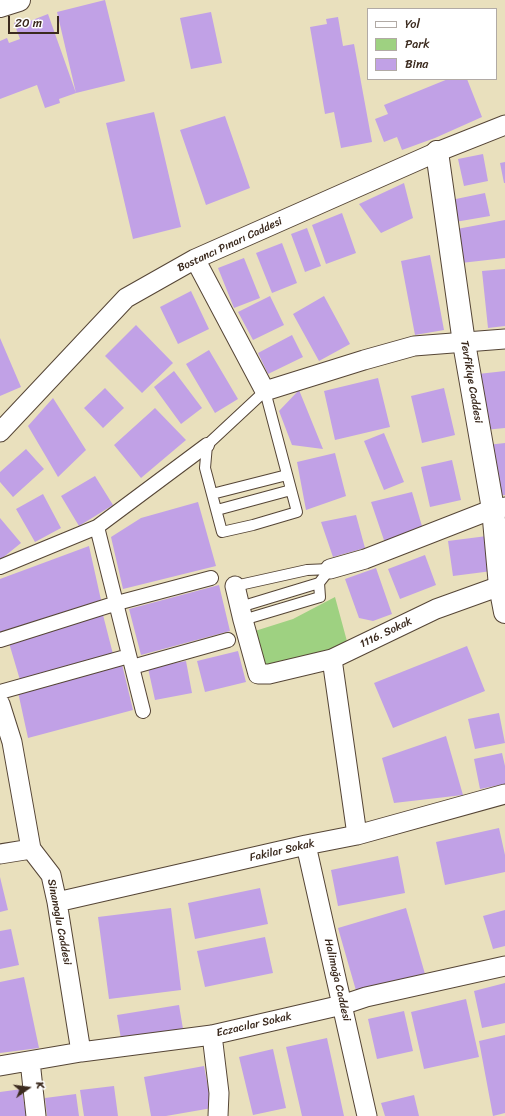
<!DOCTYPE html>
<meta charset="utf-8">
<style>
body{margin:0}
#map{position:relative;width:505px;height:1116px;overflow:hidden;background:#e9e0bd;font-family:Sriracha,sans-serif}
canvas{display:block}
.legend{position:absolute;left:367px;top:8px;width:130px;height:72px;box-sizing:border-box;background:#fff;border:1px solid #b1aaa5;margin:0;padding:5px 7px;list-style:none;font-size:12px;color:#3b2a1e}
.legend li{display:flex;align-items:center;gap:8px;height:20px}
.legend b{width:20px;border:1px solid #b1aaa5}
.north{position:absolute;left:8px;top:1068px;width:40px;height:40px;-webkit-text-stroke:3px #fff;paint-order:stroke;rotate:76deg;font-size:11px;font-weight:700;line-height:16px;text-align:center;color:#3b2a1e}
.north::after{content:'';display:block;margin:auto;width:14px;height:18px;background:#3b2a1e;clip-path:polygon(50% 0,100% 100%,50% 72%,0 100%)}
.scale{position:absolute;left:8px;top:16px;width:51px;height:18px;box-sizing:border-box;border:2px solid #3b2a1e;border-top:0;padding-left:5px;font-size:12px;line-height:14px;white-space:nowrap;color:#3b2a1e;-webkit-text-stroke:3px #fff;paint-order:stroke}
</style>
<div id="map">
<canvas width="505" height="1116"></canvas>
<ul class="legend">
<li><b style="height:5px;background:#fff"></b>Yol</li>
<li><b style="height:11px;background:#9ed181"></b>Park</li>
<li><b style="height:11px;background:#c1a1e6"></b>Bina</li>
</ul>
<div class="north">K</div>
<div class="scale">20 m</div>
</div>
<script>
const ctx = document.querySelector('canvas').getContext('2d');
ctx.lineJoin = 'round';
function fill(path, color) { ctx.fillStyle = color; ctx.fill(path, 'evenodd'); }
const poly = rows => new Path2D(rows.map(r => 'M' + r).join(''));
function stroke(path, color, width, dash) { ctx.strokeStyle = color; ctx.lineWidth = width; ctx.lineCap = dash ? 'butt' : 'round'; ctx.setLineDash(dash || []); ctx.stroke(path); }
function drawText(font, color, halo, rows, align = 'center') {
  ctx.font = font + ' Sriracha,sans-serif'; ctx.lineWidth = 4; ctx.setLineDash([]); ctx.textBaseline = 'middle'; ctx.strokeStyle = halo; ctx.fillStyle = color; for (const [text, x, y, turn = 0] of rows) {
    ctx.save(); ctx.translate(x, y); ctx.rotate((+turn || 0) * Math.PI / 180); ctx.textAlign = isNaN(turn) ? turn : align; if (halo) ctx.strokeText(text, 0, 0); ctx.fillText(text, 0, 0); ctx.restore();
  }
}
fill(poly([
 [335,597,348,645,272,667,264,664,255,631,293,619]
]), '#9ed181');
fill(poly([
 [105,0,125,81,76,93,57,12],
 [211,12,222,63,191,69,180,18],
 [48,14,76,93,59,99,60,103,45,108,37,85,0,99,0,41,7,38,9,43,20,39,14,23,29,18,30,21],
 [338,17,343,46,354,44,372,142,341,148,334,112,325,114,310,27,327,24,326,19],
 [448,79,467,79,482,117,435,138,402,150,397,137,384,142,375,119,388,114,384,105],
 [154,112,181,227,133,239,106,123],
 [225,116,250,188,206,205,180,130],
 [483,154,488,181,464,186,458,159],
 [505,162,505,183,504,183,500,163],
 [404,183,413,218,381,233,359,204],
 [485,193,490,216,455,222,451,200],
 [342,213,356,253,326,264,312,225],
 [505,220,505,258,461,263,457,229],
 [307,228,321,266,305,272,291,234],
 [282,243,297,283,272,293,256,253],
 [430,255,444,330,415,335,401,261],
 [244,258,260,298,234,308,218,268],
 [505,269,505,326,488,328,482,271],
 [191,291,209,329,178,344,160,307],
 [270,296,284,325,253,340,238,312],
 [324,296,350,344,319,361,293,314],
 [136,325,173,363,142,393,105,356],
 [292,335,303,357,268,374,258,353],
 [0,338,21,387,0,396],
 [209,350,238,399,215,413,186,364],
 [174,371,202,408,181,424,154,387],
 [505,371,505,428,484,430,478,374],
 [378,378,390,427,335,440,324,391],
 [105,388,124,408,103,428,84,408],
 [444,388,455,435,422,443,411,396],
 [299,390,323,449,292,445,279,411],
 [53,398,86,450,58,477,28,426],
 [155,408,186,440,141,478,114,445],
 [384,433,404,482,384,490,364,441],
 [505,443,505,495,493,497,487,445],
 [26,449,44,469,13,497,0,482,0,472],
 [335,453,346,496,306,510,297,462],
 [452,460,461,500,430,507,421,467],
 [95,476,113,505,79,526,61,496],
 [412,492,424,533,386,546,371,502],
 [43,494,61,528,35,542,16,509],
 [198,502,216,566,123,589,111,537,141,518],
 [356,515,365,548,333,557,321,522],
 [0,518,21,543,0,560],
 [487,536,492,571,453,576,448,541],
 [89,546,101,600,0,634,0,579],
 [425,555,436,585,400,599,388,569],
 [376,568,392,614,373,621,359,618,345,579],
 [219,585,230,631,141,655,129,609],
 [103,615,114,658,20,680,9,643],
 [467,646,485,691,393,728,374,683],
 [238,651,246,682,205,692,197,661],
 [186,661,192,693,155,700,148,668],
 [122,664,133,710,28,738,18,692],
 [499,713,505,743,475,749,468,719],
 [446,736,463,795,394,803,382,758],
 [502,753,505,766,505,784,480,789,474,759],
 [499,828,505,855,505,872,445,885,436,842],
 [398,856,405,893,338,906,331,870],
 [0,877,8,910,0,912],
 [260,888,268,924,195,939,188,903],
 [171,908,181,990,109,999,98,917],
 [406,908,425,974,357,994,338,928],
 [505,910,505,946,493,949,483,916],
 [11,929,19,965,0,969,0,931],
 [265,937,273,973,205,987,197,951],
 [24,977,39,1048,0,1053,0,982],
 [505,983,505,1023,482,1028,474,991],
 [466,999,479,1057,424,1069,411,1012],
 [179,1005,183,1029,121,1039,117,1015],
 [404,1011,413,1051,377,1059,368,1019],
 [505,1035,505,1113,493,1116,479,1041],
 [327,1038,344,1116,302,1116,286,1047],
 [273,1049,286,1108,253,1115,239,1057],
 [204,1066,212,1108,166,1116,151,1116,144,1077],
 [114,1086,118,1116,84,1116,80,1090],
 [22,1089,26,1116,0,1116,0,1092],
 [76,1094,79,1116,47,1116,45,1098],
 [414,1095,419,1116,385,1116,381,1103]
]), '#c1a1e6');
const service = poly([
 [265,391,297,512,253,525,222,532,205,468,207,445,265,391],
 [212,494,287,475],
 [217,510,291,490],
 [235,586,307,570,330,569],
 [240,607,319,583,330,569],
 [243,620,320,597,319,583]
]);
const pedestrian = poly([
 [97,527,207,445],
 [0,567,97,527,143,711],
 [0,640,117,603,211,578],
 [132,667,228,640],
 [0,692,129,656]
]);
const minor = poly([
 [195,259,265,391,364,360,414,346,505,339],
 [0,432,126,298,195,259,437,152,505,125],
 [330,569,365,559,493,509,505,507],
 [235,586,243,620,258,674,269,674,332,659,436,609,500,586],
 [332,659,357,835],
 [0,704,12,742,31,849,51,875,57,902,81,1052],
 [306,845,367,1116],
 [0,854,31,849],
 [57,902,306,845,357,835,505,794],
 [212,1035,219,1093,218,1116],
 [30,1061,36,1116],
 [0,1066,81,1052,212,1035,342,1005,366,997,505,966]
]);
const tertiary = poly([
 [0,6,19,0],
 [437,152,464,343,493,509,500,586,505,612]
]);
stroke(service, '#554536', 12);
stroke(pedestrian, '#554536', 16);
stroke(minor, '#554536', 21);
stroke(tertiary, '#554536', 24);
stroke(service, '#fff', 10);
stroke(pedestrian, '#fff', 14);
stroke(minor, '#fff', 19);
stroke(tertiary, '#fff', 22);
drawText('11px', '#3b2a1e', '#fff', [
 ["Bostancı Pınarı Caddesi",230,245,-25],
 ["Tevfikiye Caddesi",471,382,80],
 ["1116. Sokak",386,633,-26],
 ["Fakilar Sokak",282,851,-13],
 ["Sinanoglu Caddesi",59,922,79],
 ["Halimağa Caddesi",337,980,77],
 ["Eczacılar Sokak",254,1025,-13]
]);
</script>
